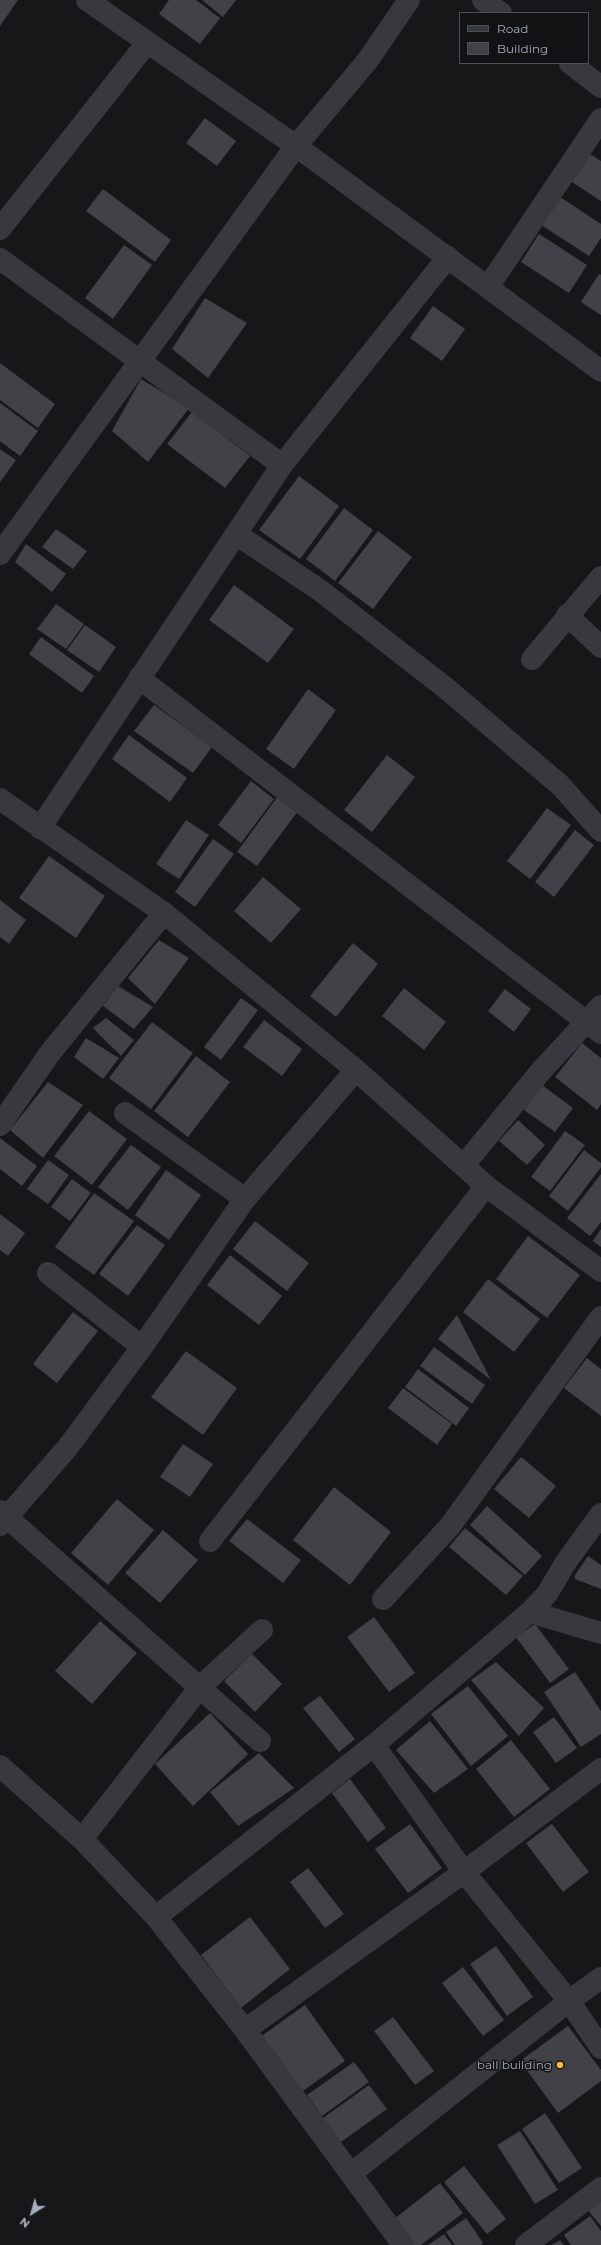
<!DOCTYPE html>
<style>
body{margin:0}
#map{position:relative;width:601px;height:2245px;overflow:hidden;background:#171719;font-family:Montserrat,sans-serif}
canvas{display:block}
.legend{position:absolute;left:459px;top:12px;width:130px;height:52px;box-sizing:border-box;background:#121215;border:1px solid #4e5057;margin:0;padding:5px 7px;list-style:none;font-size:12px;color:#a8adbb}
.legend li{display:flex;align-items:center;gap:8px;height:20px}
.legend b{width:20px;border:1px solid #4e5057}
.north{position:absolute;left:12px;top:2193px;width:40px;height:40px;-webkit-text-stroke:3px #121215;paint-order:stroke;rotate:217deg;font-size:11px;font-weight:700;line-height:16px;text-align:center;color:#a8adbb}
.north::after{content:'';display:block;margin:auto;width:14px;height:18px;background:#a8adbb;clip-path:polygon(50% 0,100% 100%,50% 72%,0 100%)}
</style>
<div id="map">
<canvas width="601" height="2245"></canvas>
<ul class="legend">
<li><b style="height:5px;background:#38393f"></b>Road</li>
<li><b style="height:11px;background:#414247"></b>Building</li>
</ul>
<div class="north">N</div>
</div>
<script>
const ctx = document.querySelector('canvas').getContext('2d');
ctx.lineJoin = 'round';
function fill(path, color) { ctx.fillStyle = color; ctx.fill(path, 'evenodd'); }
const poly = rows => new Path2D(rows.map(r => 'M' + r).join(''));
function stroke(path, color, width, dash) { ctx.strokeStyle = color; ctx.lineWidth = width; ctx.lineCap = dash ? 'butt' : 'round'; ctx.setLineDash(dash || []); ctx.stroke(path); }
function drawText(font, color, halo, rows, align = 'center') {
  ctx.font = font + ' Montserrat,sans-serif'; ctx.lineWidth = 3; ctx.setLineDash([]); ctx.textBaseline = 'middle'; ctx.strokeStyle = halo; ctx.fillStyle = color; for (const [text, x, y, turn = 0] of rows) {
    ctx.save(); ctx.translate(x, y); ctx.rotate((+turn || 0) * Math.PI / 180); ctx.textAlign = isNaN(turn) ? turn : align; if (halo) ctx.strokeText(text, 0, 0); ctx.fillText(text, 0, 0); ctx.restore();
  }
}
fill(poly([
 [0,0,18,0,0,26],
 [169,0,196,0,220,18,200,44,159,14],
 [202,0,236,0,223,17],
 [205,118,236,141,217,166,186,143],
 [590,154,601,161,601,201,572,182],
 [103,189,171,240,155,262,86,211],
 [560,197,601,224,601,238,589,256,541,225],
 [539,234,587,265,569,293,521,262],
 [124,245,152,265,113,319,85,298],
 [599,274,601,275,601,315,581,302],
 [205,298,247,323,208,378,172,349],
 [433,306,465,329,442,361,410,338],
 [0,363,55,404,38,428,0,400],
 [141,379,189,408,148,462,112,431],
 [0,403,38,431,20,456,0,441],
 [192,412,250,456,225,488,167,444],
 [0,449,16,460,0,482],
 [299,476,339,506,300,559,259,530],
 [344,508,373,530,335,581,306,559],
 [56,529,87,551,73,569,42,547],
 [378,531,412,557,373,609,338,583],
 [26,544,66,574,52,592,15,562],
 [234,585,294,629,268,663,209,620],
 [56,604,84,624,66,649,37,629],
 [85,625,116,647,99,672,67,650],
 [41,637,94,676,82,693,29,654],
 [308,689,336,710,294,769,266,749],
 [154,705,212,747,193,773,134,731],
 [129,735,187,778,170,802,112,759],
 [387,755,415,777,372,832,344,810],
 [251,781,274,799,241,843,218,825],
 [278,796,298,811,257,866,237,852],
 [547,808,571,825,530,879,507,861],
 [186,820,209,835,179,879,156,864],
 [575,830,594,845,554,897,535,882],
 [213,839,234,854,195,907,175,892],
 [49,856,105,896,76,938,19,898],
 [263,877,301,909,271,943,234,911],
 [0,900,26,920,9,944,0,937],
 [159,940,189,958,155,1004,128,978],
 [353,943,378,964,336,1017,310,996],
 [118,986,153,1007,134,1029,103,1006],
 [404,988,446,1022,424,1050,382,1016],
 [505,989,531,1009,514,1032,488,1011],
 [241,998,258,1010,221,1060,204,1047],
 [106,1018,134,1040,121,1056,93,1028],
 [264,1020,302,1049,282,1076,243,1047],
 [152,1022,193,1053,151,1109,109,1078],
 [86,1038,119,1058,103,1079,74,1057],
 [582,1043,601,1058,601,1104,597,1110,555,1077],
 [196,1056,230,1082,188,1137,154,1111],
 [48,1082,83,1105,43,1158,10,1130],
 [542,1085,573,1108,555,1132,524,1110],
 [89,1111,127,1139,92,1185,54,1156],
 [518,1120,545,1145,527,1165,499,1141],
 [565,1131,585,1145,550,1191,531,1177],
 [0,1138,37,1166,22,1186,0,1169],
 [131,1145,161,1167,128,1210,98,1187],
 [584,1150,601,1163,601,1167,568,1211,549,1196],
 [48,1160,69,1175,48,1204,27,1189],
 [166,1170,201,1195,169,1240,135,1215],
 [601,1174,601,1222,590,1236,567,1218],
 [72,1179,91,1193,70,1221,51,1207],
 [94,1193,134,1221,94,1275,55,1247],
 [0,1214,25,1233,8,1256,0,1250],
 [255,1221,309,1263,287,1291,233,1249],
 [137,1225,165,1245,128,1296,99,1274],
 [601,1229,601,1247,593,1241],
 [528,1236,580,1275,547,1318,496,1279],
 [230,1255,282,1296,259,1325,207,1285],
 [488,1279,540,1319,514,1352,463,1312],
 [73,1312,98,1331,57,1383,33,1364],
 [457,1315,491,1380,438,1339],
 [434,1347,485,1385,472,1404,420,1366],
 [186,1351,237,1388,203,1435,151,1397],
 [587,1358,601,1369,601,1416,564,1388],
 [418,1369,469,1408,456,1426,405,1387],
 [403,1388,452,1424,437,1445,388,1408],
 [183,1444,213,1464,190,1497,160,1477],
 [521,1457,556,1486,529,1518,494,1489],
 [334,1487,391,1532,350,1585,293,1540],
 [117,1499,154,1530,108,1585,71,1553],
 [487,1506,542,1556,525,1575,470,1525],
 [247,1519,301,1560,283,1583,229,1541],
 [465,1528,523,1576,506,1595,449,1547],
 [163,1530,198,1560,160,1603,125,1573],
 [588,1556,601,1565,601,1589,575,1579,575,1575],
 [374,1617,415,1673,389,1692,347,1637],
 [100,1621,137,1653,92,1704,55,1671],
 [535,1624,569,1669,550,1683,516,1637],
 [252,1654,282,1684,255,1712,224,1681],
 [496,1662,544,1708,519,1736,471,1680],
 [575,1672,601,1711,601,1734,581,1747,544,1692],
 [468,1686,508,1736,471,1766,431,1714],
 [320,1696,355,1739,339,1752,303,1708],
 [210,1713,248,1754,193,1806,155,1764],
 [554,1717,577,1748,556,1763,533,1732],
 [430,1721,468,1769,434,1793,396,1750],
 [511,1740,550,1789,514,1817,476,1769],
 [259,1753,294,1788,238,1826,210,1792],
 [350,1779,386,1828,368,1842,332,1793],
 [410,1824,442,1868,408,1893,375,1849],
 [552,1824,589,1872,563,1892,526,1843],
 [308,1868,344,1914,325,1928,290,1882],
 [250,1917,290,1969,241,2008,201,1955],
 [496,1946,533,1997,507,2016,470,1964],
 [463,1967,504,2020,483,2036,442,1983],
 [305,2005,345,2061,300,2093,260,2037],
 [393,2017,434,2071,415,2085,374,2031],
 [568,2026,601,2070,601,2081,558,2113,520,2061],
 [354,2062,369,2082,322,2116,307,2095],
 [369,2085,387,2109,341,2142,323,2118],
 [545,2113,582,2168,559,2183,522,2129],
 [520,2131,558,2190,535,2204,497,2145],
 [464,2166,506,2219,487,2234,444,2182],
 [440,2183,463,2213,421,2245,414,2245,394,2219],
 [601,2200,601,2226,587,2209],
 [590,2216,601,2231,601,2245,571,2245,564,2235],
 [466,2218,483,2243,481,2245,455,2245,446,2232],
 [444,2234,452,2245,428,2245],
 [560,2240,564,2245,552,2245]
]), '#414247');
stroke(poly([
 [87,0,296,146,601,371],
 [483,0,501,13],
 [570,63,601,87],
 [0,229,147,43],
 [0,259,282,465],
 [488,287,601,119],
 [236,534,321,591,447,689,560,785,601,831],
 [0,554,296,146,368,60,409,0],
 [567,615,601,647],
 [532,659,601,577],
 [139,678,601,1033],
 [0,799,164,913,356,1070,486,1186,601,1271],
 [40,828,282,465,448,257],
 [125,1113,245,1199],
 [0,1125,50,1053,164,913],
 [464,1165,541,1071,601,1006],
 [48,1273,142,1347],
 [0,1511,260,1741],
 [0,1525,68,1447,142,1347,245,1199,356,1070],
 [210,1541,486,1186],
 [383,1599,450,1526,601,1317],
 [530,1612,601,1633],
 [374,1745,464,1872,569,2001,601,2048],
 [0,1766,82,1839,156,1917,245,2030,403,2245],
 [82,1839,200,1687,262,1630],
 [156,1917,374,1745,530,1612,547,1594,566,1562,601,1514],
 [245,2030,464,1872,601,1769],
 [352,2173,569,2001,601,1978],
 [526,2245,601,2188]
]), '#38393f', 22);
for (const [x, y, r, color] of [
 [560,2065,4,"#ffba29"]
]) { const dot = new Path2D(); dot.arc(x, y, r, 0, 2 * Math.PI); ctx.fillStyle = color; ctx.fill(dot); stroke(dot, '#121215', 1.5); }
drawText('12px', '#a8adbb', '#121215', [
 ["ball building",552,2065]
], 'right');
</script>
